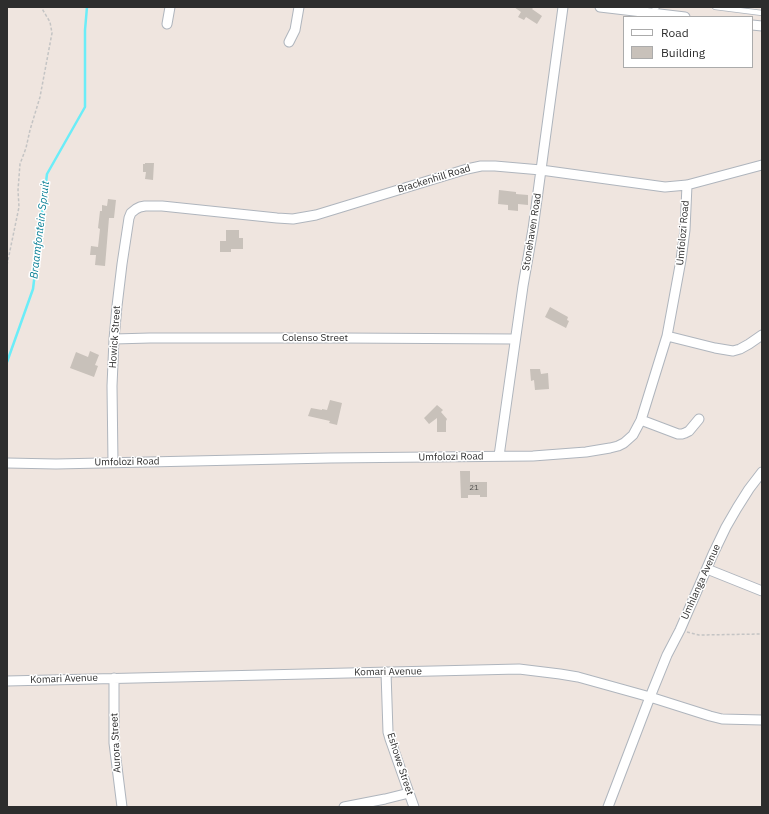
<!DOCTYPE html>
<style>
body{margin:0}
#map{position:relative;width:769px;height:814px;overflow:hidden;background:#efe5df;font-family:"IBM Plex Sans",sans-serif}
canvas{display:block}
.frame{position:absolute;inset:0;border:8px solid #2d2d2d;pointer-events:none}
.legend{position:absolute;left:623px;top:16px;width:130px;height:52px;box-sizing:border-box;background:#fff;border:1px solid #ababab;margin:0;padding:5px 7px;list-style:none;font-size:12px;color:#2d2d2d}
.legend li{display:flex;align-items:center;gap:8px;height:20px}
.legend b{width:20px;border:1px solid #ababab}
</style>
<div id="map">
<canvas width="769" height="814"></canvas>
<div class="frame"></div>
<ul class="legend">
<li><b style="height:5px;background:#fff"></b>Road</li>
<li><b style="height:11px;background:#c8c1ba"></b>Building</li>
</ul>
</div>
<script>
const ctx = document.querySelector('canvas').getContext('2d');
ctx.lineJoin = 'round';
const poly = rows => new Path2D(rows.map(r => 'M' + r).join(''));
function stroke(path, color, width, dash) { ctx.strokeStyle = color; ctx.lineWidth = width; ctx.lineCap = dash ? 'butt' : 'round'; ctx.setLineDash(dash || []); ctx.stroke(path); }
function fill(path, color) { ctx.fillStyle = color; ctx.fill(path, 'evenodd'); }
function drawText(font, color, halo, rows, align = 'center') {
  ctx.font = font + ' "IBM Plex Sans",sans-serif'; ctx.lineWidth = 3; ctx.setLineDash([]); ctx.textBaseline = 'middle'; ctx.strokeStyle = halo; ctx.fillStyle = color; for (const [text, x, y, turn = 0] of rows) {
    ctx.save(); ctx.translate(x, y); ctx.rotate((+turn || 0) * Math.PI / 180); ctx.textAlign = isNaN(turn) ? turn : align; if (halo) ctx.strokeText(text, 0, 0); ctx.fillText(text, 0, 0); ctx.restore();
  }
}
stroke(poly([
 [7,362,33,289,47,174,85,107,85,30,87,7]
]), '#6bedf8', 2.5);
fill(poly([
 [514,7,534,7,532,9,542,16,537,24,526,17,524,20,518,17,521,12],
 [145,163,154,163,153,180,145,179,146,172,143,172,143,164,145,164],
 [499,190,516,192,516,194,528,195,528,205,518,204,518,211,508,210,508,205,498,204],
 [108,199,116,200,114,218,109,218,105,266,95,265,96,255,90,255,91,246,98,247,100,229,98,228,100,211,102,211,102,205,107,206],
 [226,230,239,230,239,238,243,238,243,249,231,249,231,252,220,252,220,241,226,241],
 [550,307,568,317,567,320,569,321,566,328,545,317],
 [90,351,99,355,95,365,98,366,94,377,70,368,76,352,88,357],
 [530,369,540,369,541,374,548,373,549,389,535,390,534,380,531,381],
 [330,400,342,403,337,425,329,423,330,421,308,416,311,408,322,410,322,409,327,410],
 [437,405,443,410,441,412,447,419,446,421,446,432,437,432,437,418,429,424,424,418],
 [460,471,470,471,470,482,487,482,487,497,480,497,480,495,468,495,468,498,461,498]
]), '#c8c1ba');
const service = poly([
 [715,7,762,13],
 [651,13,657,7]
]);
const minor = poly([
 [600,7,685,17],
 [167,24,170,7],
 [752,25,762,26],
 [289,42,295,30,299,7],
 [667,336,715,348,733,351,740,349,749,344,762,335],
 [114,339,150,338,340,338,515,339],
 [641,420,678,434,682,434,685,433,689,431,699,419],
 [499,456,523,286,533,229,563,7],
 [113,462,112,386,114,339,117,306,122,264,129,218,131,213,136,209,140,207,145,206,162,206,277,218,293,219,316,215,467,169,481,166,495,166,541,170,665,187,687,185,762,165],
 [7,463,56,464,330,458,533,456,586,452,610,448,618,446,624,443,633,435,641,420,667,336,681,260,685,230,687,185],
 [707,569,762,591],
 [386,672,388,732,390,739,414,807],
 [114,678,114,743,122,807],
 [7,681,519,669,560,674,578,677,650,697,710,716,722,719,762,720],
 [344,807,385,799,409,793],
 [608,807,650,697,667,655,680,630,713,554,726,527,737,508,749,489,762,472]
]);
stroke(service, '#afb5bd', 6);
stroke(minor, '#afb5bd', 11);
stroke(poly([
 [7,265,19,207,18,190,20,164,26,148,30,130,40,97,52,33,50,22,41,7],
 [687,632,699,635,762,634]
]), '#c4c4c4', 1.5, [3, 2]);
stroke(service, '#fff', 4.5);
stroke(minor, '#fff', 9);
drawText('8px', '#545250', null, [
 ["21",474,488]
]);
drawText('10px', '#2d2d2d', '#fff', [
 ["Brackenhill Road",434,179,-17],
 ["Stonehaven Road",532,232,-81],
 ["Umfolozi Road",683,233,-85],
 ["Howick Street",115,337,-86],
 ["Colenso Street",315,338],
 ["Umfolozi Road",451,457,-1],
 ["Umfolozi Road",127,462,-1],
 ["Umhlanga Avenue",701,582,-66],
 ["Komari Avenue",388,672,-1],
 ["Komari Avenue",64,679,-2],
 ["Aurora Street",116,743,-93],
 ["Eshowe Street",400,764,72]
]);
drawText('italic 11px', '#057e94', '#fff', [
 ["Braamfontein Spruit",40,230,-83]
]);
</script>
